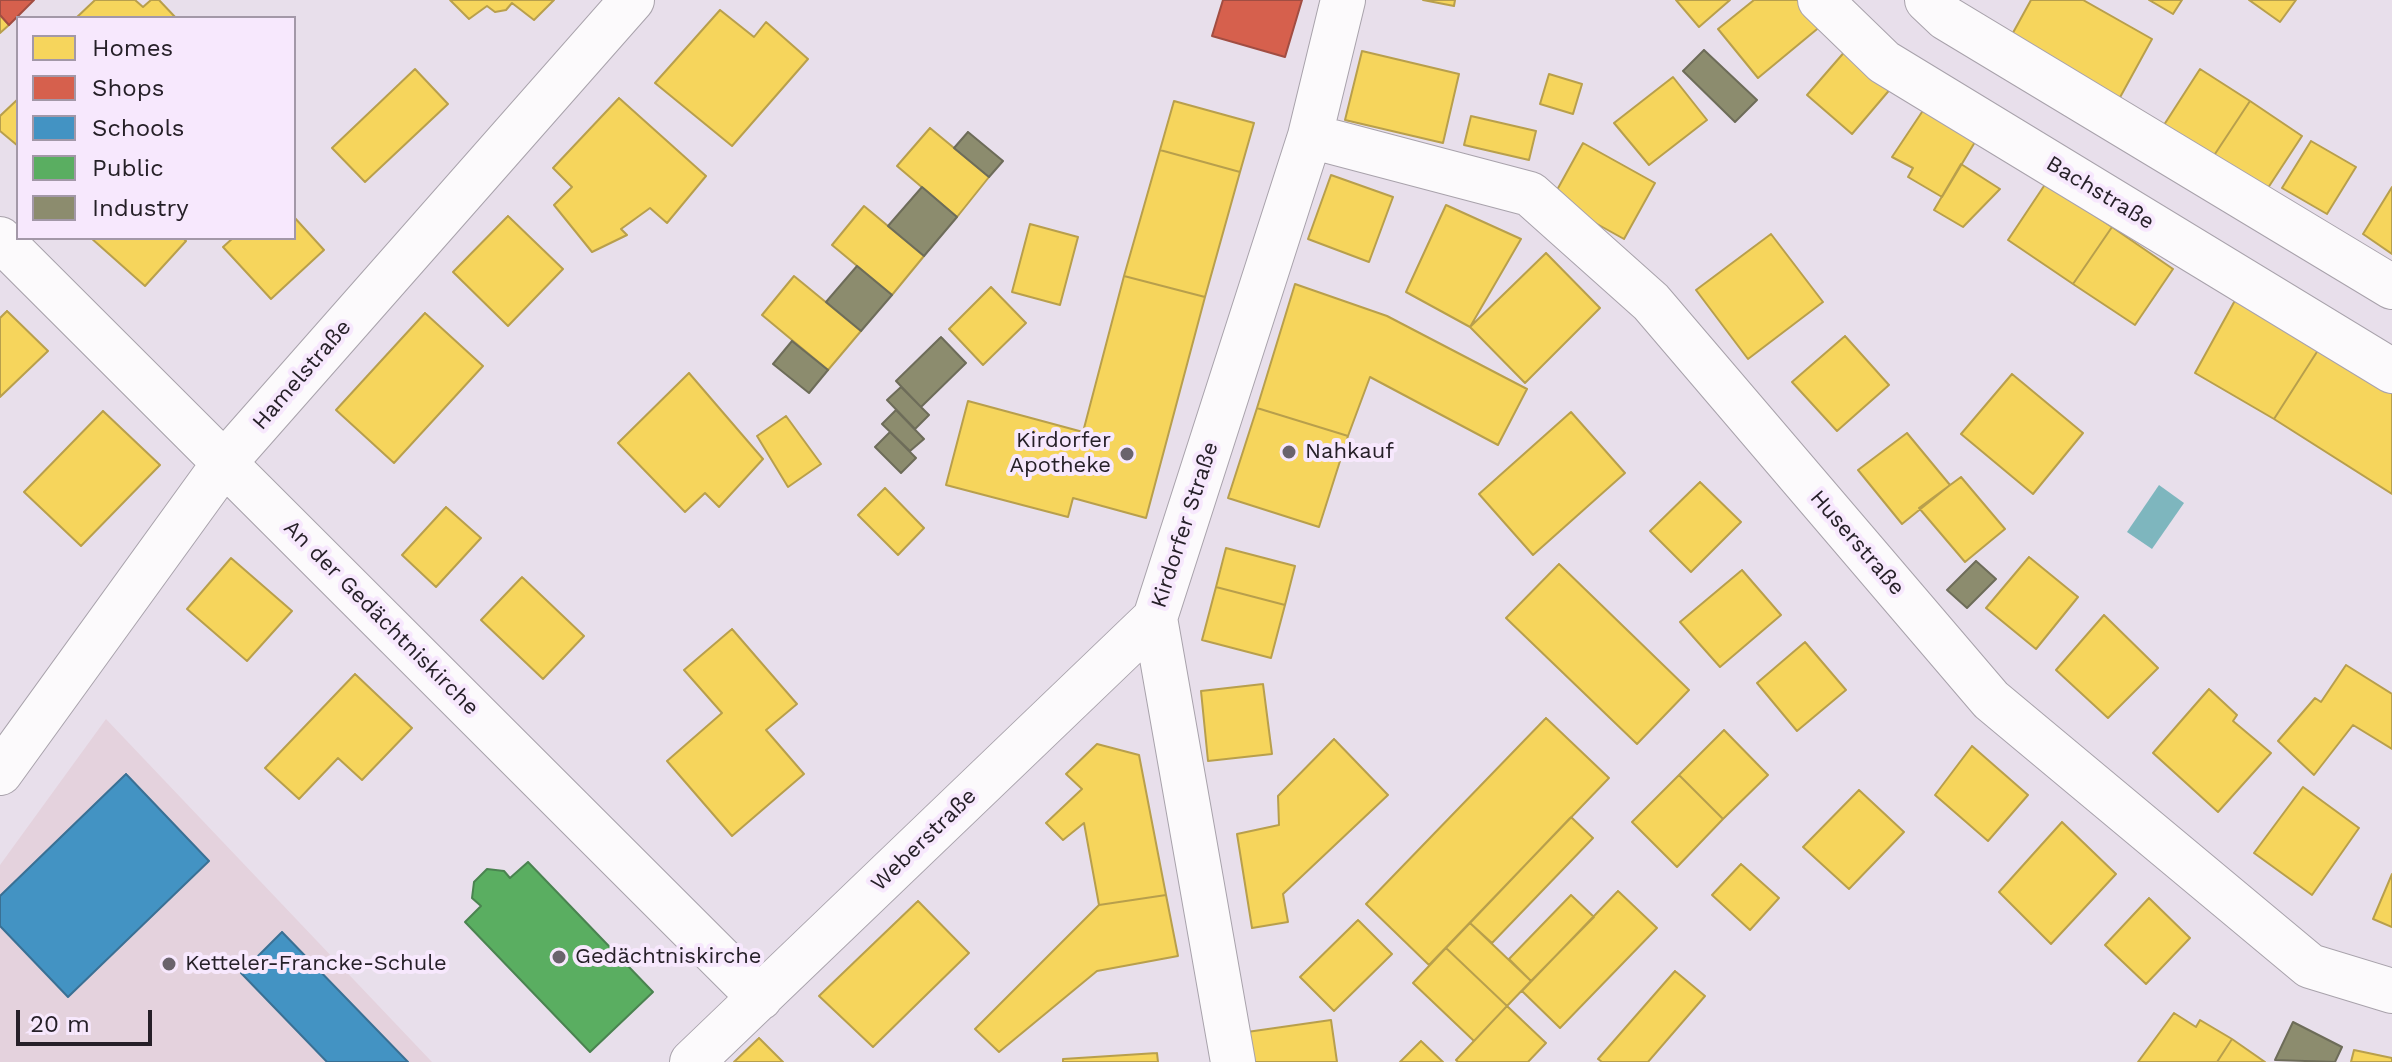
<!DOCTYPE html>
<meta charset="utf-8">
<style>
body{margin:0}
#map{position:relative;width:2392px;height:1062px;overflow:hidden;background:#e8dfeb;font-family:"Work Sans",sans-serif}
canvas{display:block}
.legend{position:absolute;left:16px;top:16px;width:280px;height:224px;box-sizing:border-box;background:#f7e8fd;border:2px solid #a398a8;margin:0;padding:10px 14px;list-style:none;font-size:24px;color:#262028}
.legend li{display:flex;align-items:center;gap:16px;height:40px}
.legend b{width:40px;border:2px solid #a398a8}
.scale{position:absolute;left:16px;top:1010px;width:136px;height:36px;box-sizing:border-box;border:4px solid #262028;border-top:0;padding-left:10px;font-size:24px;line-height:28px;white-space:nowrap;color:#262028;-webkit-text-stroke:6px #f7e8fd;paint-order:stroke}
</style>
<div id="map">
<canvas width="2392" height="1062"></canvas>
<ul class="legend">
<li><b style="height:22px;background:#f6d55c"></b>Homes</li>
<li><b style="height:22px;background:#d6604d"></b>Shops</li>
<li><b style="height:22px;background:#4393c3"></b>Schools</li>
<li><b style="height:22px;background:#5aae61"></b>Public</li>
<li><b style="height:22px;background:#8c8c6e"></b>Industry</li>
</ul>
<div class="scale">20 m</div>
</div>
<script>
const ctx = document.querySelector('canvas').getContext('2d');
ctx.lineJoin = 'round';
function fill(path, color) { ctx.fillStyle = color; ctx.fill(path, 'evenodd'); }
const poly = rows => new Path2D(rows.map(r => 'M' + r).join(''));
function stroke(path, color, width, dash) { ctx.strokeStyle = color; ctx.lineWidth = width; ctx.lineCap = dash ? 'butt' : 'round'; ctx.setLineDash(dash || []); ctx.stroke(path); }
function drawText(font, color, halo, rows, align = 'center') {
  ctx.font = font + ' "Work Sans",sans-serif'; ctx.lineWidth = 8; ctx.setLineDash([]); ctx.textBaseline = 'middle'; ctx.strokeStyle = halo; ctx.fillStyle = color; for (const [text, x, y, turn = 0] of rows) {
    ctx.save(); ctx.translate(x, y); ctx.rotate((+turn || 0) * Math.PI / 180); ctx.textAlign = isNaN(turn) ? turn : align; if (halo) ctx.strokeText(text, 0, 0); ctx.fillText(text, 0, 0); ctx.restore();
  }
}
fill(poly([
 [106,719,432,1062,0,1062,0,865]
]), '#e4d2dd');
fill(poly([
 [2159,485,2184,503,2152,549,2127,532]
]), '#7eb6be');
const homes = poly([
 [95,0,135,0,143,7,151,0,159,0,176,18,76,18,95,0],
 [450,0,554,0,534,20,512,3,506,10,495,12,487,6,469,19,450,0],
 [1423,0,1455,0,1454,6,1423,0],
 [1676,0,1730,0,1699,27,1676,0],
 [1754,0,1801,0,1822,25,1758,78,1718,29,1754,0],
 [2031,0,2083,0,2152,39,2118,101,2009,40,2031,0],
 [2149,0,2182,0,2173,14,2149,0],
 [2249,0,2296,0,2280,22,2249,0],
 [720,10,754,37,766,22,808,59,732,146,655,83,720,10],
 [0,15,9,25,0,33,0,15],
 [1847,49,1892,87,1852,134,1807,95,1847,49],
 [1362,51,1459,74,1443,143,1345,120,1362,51],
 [415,69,448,104,365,182,332,148,415,69],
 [2200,69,2250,101,2211,160,2162,128,2200,69],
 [1549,74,1582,84,1573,114,1540,104,1549,74],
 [1673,77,1707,120,1649,165,1614,123,1673,77],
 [619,98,706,176,667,223,650,208,621,229,627,235,592,252,554,205,572,187,553,168,619,98],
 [18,99,18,146,0,131,0,116,18,99],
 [1174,101,1254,123,1240,172,1160,150,1174,101],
 [2250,101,2302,136,2264,194,2211,160,2250,101],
 [1926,106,1978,137,1942,197,1908,177,1913,168,1892,157,1926,106],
 [1471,116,1536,131,1529,160,1464,145,1471,116],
 [930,128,989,177,957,217,897,166,930,128],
 [2311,141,2356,167,2327,214,2282,188,2311,141],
 [1583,143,1655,183,1624,239,1552,199,1583,143],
 [1160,150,1240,172,1205,297,1124,276,1160,150],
 [1961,164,2000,189,1963,227,1934,210,1961,164],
 [1331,175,1393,197,1369,262,1308,239,1331,175],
 [2046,183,2112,227,2073,284,2008,240,2046,183],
 [2392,187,2392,254,2363,234,2392,187],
 [1446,205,1521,239,1470,327,1406,292,1446,205],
 [864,206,924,256,892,295,832,245,864,206],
 [508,216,563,269,508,326,453,272,508,216],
 [294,217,324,250,271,299,223,247,233,238,294,238,294,217],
 [1030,224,1078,237,1060,305,1012,292,1030,224],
 [2112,227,2173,269,2135,325,2073,284,2112,227],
 [1771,234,1823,302,1748,359,1696,290,1771,234],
 [91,238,183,238,186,241,145,286,91,238],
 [1546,253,1600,308,1525,383,1470,327,1546,253],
 [794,276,861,331,828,370,762,315,794,276],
 [1124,276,1205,297,1146,518,1073,498,1068,517,946,485,968,401,1083,432,1124,276],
 [1295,284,1387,316,1527,389,1498,445,1370,377,1348,436,1257,408,1295,284],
 [991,287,1026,323,983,365,949,329,991,287],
 [2238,295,2322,344,2274,419,2195,373,2238,295],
 [7,311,48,351,0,397,0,318,7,311],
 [425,313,483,366,394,463,336,410,425,313],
 [1845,336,1889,385,1837,431,1792,382,1845,336],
 [2322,344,2392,386,2392,494,2274,419,2322,344],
 [689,373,763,459,719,507,705,493,685,512,618,443,689,373],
 [2012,374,2083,433,2033,494,1961,434,2012,374],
 [1257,408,1348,436,1319,527,1228,498,1257,408],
 [103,411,160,465,81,546,24,492,103,411],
 [1571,412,1625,473,1533,555,1479,494,1571,412],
 [786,416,821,464,788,487,757,436,786,416],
 [1907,433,1950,485,1902,524,1858,470,1907,433],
 [1961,477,2005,529,1965,562,1919,508,1961,477],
 [1700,482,1741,522,1691,572,1650,531,1700,482],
 [885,488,924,528,898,555,858,515,885,488],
 [446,507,481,538,436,587,402,555,446,507],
 [1226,548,1295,566,1285,605,1216,587,1226,548],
 [2029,557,2078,597,2036,649,1986,608,2029,557],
 [231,558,292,611,247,661,187,609,231,558],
 [1559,564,1689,690,1637,744,1506,618,1559,564],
 [1742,570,1781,615,1720,667,1680,622,1742,570],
 [522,577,584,636,543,679,481,620,522,577],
 [1216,587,1285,605,1271,658,1202,640,1216,587],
 [2104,615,2158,668,2108,718,2056,670,2104,615],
 [732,629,797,704,766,730,804,774,732,836,667,761,722,713,684,670,732,629],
 [1805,642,1846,690,1797,731,1757,683,1805,642],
 [2346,665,2392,694,2392,749,2353,725,2314,775,2278,741,2315,698,2321,702,2346,665],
 [355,674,412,728,362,780,338,758,299,799,265,768,355,674],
 [1263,684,1272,754,1208,761,1201,691,1263,684],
 [2209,689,2237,715,2233,721,2271,753,2218,812,2153,753,2209,689],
 [1546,718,1609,778,1429,965,1366,904,1546,718],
 [1724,730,1768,775,1723,819,1679,775,1724,730],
 [1334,739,1388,795,1283,894,1288,922,1252,928,1237,834,1279,825,1278,796,1334,739],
 [1097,744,1139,755,1166,895,1099,905,1084,823,1063,840,1046,823,1082,789,1066,774,1097,744],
 [1972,746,2028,795,1988,841,1935,795,1972,746],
 [1679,775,1723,819,1677,867,1632,822,1679,775],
 [2303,787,2359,828,2312,895,2254,853,2303,787],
 [1859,790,1904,832,1849,889,1803,847,1859,790],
 [1571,817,1593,838,1492,943,1470,923,1571,817],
 [2062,822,2116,874,2051,944,1999,892,2062,822],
 [1741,864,1779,898,1750,930,1712,895,1741,864],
 [2392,874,2392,927,2373,919,2392,874],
 [1618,891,1657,928,1560,1028,1522,991,1618,891],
 [1166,895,1178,956,1097,971,999,1052,975,1029,1099,905,1166,895],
 [1571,895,1594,917,1531,981,1509,959,1571,895],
 [2149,898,2190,938,2146,984,2105,945,2149,898],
 [918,901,969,953,873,1047,819,996,918,901],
 [1358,920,1392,954,1334,1011,1300,977,1358,920],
 [1470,923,1531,981,1507,1006,1446,948,1470,923],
 [1446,948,1507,1006,1474,1041,1413,983,1446,948],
 [1675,971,1705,996,1648,1062,1602,1062,1598,1059,1675,971],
 [1507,1006,1546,1043,1528,1062,1458,1062,1456,1060,1507,1006],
 [2174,1013,2196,1027,2200,1020,2232,1039,2217,1062,2138,1062,2174,1013],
 [1331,1020,1337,1062,1252,1062,1247,1032,1331,1020],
 [759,1038,783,1062,734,1062,759,1038],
 [2232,1039,2265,1062,2217,1062,2232,1039],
 [1421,1041,1443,1062,1400,1062,1421,1041],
 [2354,1050,2392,1058,2392,1062,2351,1062,2354,1050],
 [1157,1053,1158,1062,1063,1062,1063,1059,1157,1053]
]);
fill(homes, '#f6d55c');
stroke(homes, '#b89f4c', 2);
const shops = poly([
 [0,0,34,0,9,25,0,15,0,0],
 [1223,0,1302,0,1285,57,1212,36,1223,0]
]);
fill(shops, '#d6604d');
stroke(shops, '#a14d42', 2);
const schools = poly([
 [126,774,209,861,68,997,0,926,0,896,126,774],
 [282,932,408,1062,327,1062,241,973,282,932]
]);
fill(schools, '#4393c3');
stroke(schools, '#3a7094', 2);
const public = poly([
 [528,862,653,992,590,1052,465,922,481,906,472,898,474,882,487,869,504,871,510,878,528,862]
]);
fill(public, '#5aae61');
stroke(public, '#4a8350', 2);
const industry = poly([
 [1704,50,1757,100,1735,122,1683,71,1704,50],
 [968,132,1003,161,989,177,954,148,968,132],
 [922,187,957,217,924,256,888,226,922,187],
 [857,266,892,295,861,331,826,302,857,266],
 [941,337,966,363,921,407,896,381,941,337],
 [792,341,828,370,809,393,773,364,792,341],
 [901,387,929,415,915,429,887,400,901,387],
 [896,410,924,439,910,451,882,424,896,410],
 [890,432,916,458,901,473,875,447,890,432],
 [1976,561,1996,579,1967,608,1947,590,1976,561],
 [2293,1022,2342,1047,2335,1062,2275,1060,2293,1022]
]);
fill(industry, '#8c8c6e');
stroke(industry, '#6d6c59', 2);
const minor = poly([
 [1820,0,1884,62,2392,371],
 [1927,0,1946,18,2392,287],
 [1310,136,1530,194,1651,302,1991,700,2310,966,2392,991],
 [0,239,760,998],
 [0,773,225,462,632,0],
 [692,1062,1155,618],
 [1233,1062,1155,618,1310,136,1343,0]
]);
stroke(minor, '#a8a2ab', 46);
stroke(minor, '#fcfafc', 44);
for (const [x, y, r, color] of [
 [1289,452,8,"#6a636c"],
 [1127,454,8,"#6a636c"],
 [559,957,8,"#6a636c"],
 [169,964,8,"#6a636c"]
]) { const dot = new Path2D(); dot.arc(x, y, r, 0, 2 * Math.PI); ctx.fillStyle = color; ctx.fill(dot); stroke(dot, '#f7e8fd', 3); }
drawText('22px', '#262028', '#f7e8fd', [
 ["Bachstraße",2100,193,31],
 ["Hamelstraße",302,375,-49],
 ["Kirdorfer Straße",1185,525,-72],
 ["Huserstraße",1857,543,49],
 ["An der Gedächtniskirche",381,618,45],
 ["Weberstraße",924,840,-44]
]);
drawText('22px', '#262028', '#f7e8fd', [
 ["Kirdorfer",1111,441,"right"],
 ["Apotheke",1111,466,"right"],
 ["Nahkauf",1305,452],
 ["Gedächtniskirche",575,957],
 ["Ketteler-Francke-Schule",185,964]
], 'left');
</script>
